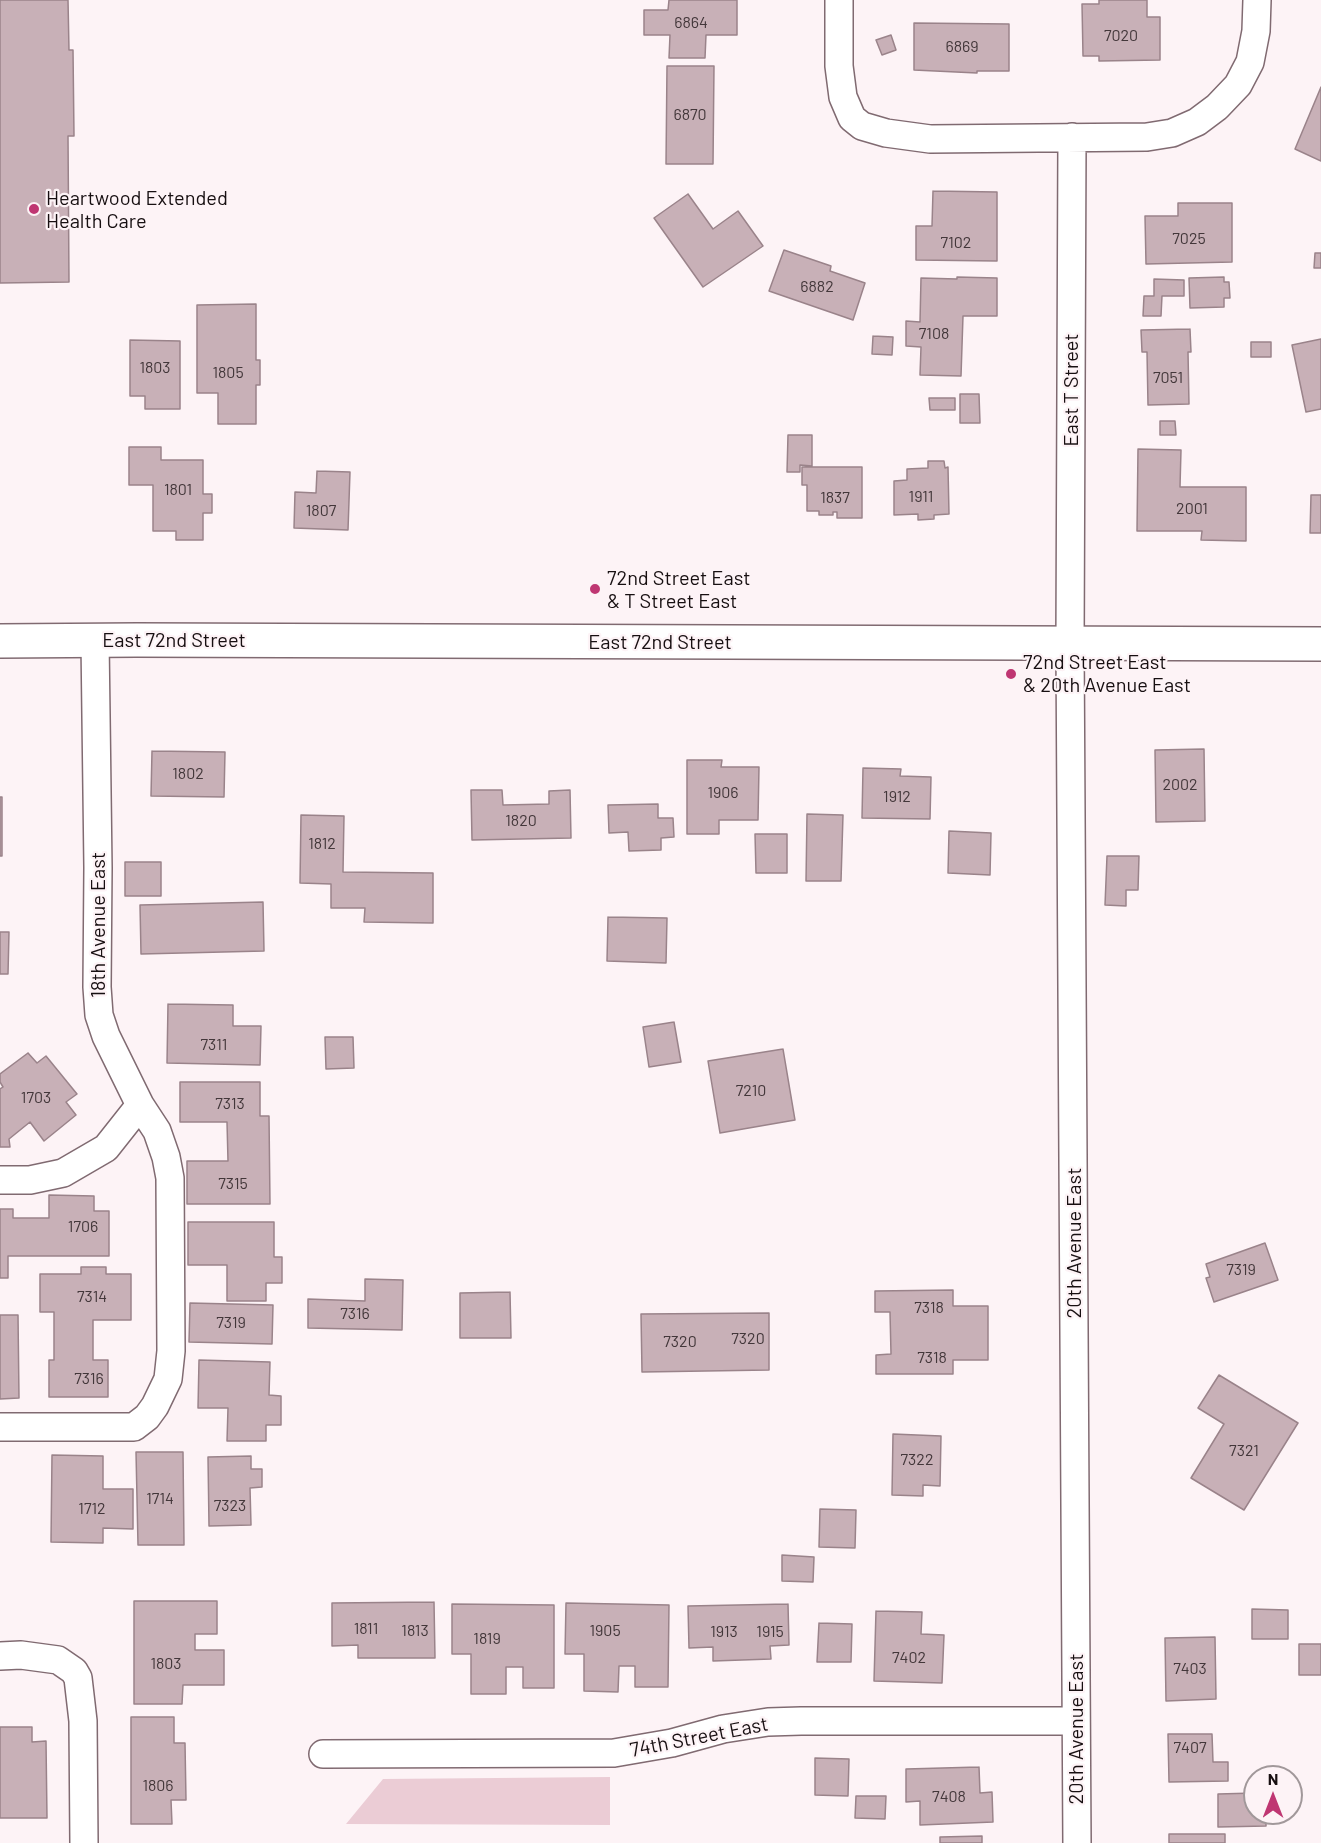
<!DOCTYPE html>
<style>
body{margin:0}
#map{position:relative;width:1321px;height:1843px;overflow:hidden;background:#fdf3f6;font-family:Barlow,sans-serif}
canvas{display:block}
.north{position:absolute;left:1243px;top:1765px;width:60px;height:60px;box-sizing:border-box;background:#fdf3f6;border:2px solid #a1989a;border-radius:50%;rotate:0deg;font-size:16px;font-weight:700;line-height:24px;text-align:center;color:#170f11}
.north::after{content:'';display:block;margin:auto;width:21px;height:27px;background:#bf3672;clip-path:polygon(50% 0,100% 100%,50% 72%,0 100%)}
</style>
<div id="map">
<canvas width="1321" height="1843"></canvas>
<div class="north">N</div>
</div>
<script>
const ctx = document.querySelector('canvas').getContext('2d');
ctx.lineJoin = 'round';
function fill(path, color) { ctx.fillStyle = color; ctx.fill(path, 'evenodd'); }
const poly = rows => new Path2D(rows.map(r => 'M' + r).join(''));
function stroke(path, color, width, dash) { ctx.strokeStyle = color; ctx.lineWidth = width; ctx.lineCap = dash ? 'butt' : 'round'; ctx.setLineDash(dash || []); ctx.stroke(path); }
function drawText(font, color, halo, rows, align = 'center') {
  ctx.font = font + ' Barlow,sans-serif'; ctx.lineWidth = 4.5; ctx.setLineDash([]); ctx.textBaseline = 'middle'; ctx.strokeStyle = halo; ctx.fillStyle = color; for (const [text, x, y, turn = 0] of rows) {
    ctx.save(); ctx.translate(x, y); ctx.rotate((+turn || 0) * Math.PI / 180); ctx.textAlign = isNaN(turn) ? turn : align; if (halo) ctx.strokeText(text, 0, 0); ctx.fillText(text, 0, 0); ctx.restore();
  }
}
fill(poly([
 [610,1777,610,1825,346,1824,383,1779]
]), '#ebccd5');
const building = poly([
 [0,0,68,0,69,50,73,50,74,136,68,136,69,282,0,283,0,0],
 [669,0,737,0,737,35,706,35,705,58,669,58,670,35,644,35,644,10,668,10,669,0],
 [1099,0,1147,0,1147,17,1160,17,1160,60,1099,61,1099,56,1083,56,1082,4,1099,4,1099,0],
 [914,23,1009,24,1009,71,977,71,977,73,914,70,914,23],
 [891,35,896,50,882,55,876,40,891,35],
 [667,66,714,66,713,164,666,164,667,66],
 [1321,87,1321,161,1295,149,1321,87],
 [933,191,997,192,997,261,916,260,916,226,932,226,933,191],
 [688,194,713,229,738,211,763,246,703,287,654,218,688,194],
 [1178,203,1232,203,1232,262,1146,264,1145,216,1178,216,1178,203],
 [784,250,831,266,830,271,865,283,853,320,769,291,784,250],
 [1315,253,1321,253,1321,268,1314,268,1315,253],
 [957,277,997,278,997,316,963,316,961,376,920,375,921,347,906,346,906,321,920,322,921,278,957,279,957,277],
 [1224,277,1224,282,1229,282,1230,298,1224,298,1224,307,1190,308,1189,278,1224,277],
 [1154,279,1184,280,1184,296,1162,296,1161,316,1143,316,1144,296,1154,296,1154,279],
 [256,304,256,360,260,360,260,385,256,385,256,424,218,424,218,393,197,393,197,305,256,304],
 [1190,329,1191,352,1188,352,1189,404,1148,405,1147,352,1142,352,1141,330,1190,329],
 [873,336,893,337,892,355,872,354,873,336],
 [1321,339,1321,409,1306,412,1292,345,1321,339],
 [130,340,180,341,180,409,145,409,145,396,130,396,130,340],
 [1251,342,1271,342,1271,357,1251,357,1251,342],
 [960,394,979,394,980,423,960,423,960,394],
 [929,398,955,398,955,410,930,410,929,398],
 [1160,421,1175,421,1176,435,1160,435,1160,421],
 [788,435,812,435,812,466,800,465,800,472,787,472,788,435],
 [129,447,161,447,161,460,203,460,203,494,212,494,212,513,203,513,203,540,176,540,176,531,153,531,153,485,129,485,129,447],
 [1138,449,1181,450,1180,487,1246,487,1246,541,1201,540,1202,531,1137,531,1138,449],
 [928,461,944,461,945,468,948,467,949,514,934,515,934,519,918,520,918,514,894,515,894,481,907,480,907,469,928,468,928,461],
 [802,467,862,467,862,518,837,518,837,512,833,512,833,515,819,515,819,511,807,511,807,485,802,485,802,467],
 [317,471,350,472,348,530,294,528,295,492,316,493,317,471],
 [1311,495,1321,495,1321,533,1310,533,1311,495],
 [1204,749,1205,821,1156,822,1155,750,1204,749],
 [152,751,225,752,224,797,151,796,152,751],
 [687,760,722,760,721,767,759,767,758,820,719,820,719,834,687,834,687,760],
 [863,768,901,769,900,776,931,777,930,819,862,818,863,768],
 [471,790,502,790,503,805,549,804,549,791,570,790,571,838,472,840,471,790],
 [0,797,2,797,2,856,0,856,0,797],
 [658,804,658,818,673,818,674,837,661,838,661,850,629,851,628,832,609,833,608,805,658,804],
 [807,814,843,815,841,881,806,881,807,814],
 [301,815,344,816,343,872,433,873,433,923,364,922,365,908,331,908,331,884,300,883,301,815],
 [949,831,991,833,990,875,948,873,949,831],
 [755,834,787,834,787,873,756,873,755,834],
 [1107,856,1139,856,1138,890,1126,890,1126,906,1105,905,1107,856],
 [125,862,161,862,161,896,125,896,125,862],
 [263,902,264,951,141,954,140,905,263,902],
 [608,917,667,918,666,963,607,961,608,917],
 [0,932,9,932,8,974,0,974,0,932],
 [168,1004,233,1005,233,1026,261,1026,260,1065,167,1063,168,1004],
 [674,1022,681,1062,649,1067,643,1027,674,1022],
 [325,1037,353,1037,354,1068,326,1069,325,1037],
 [783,1049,795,1120,720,1133,708,1061,783,1049],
 [28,1053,37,1063,46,1056,77,1094,66,1102,76,1115,44,1141,30,1122,9,1139,10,1147,0,1147,0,1089,3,1087,0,1082,0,1074,28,1053],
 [180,1082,260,1082,260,1116,269,1116,270,1204,187,1204,187,1161,228,1161,227,1122,180,1122,180,1082],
 [49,1195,94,1196,94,1211,109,1211,109,1256,8,1256,8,1278,0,1278,0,1209,13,1209,13,1218,49,1218,49,1195],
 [188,1222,274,1222,274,1257,282,1257,282,1283,266,1283,266,1301,227,1301,227,1265,188,1265,188,1222],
 [1265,1243,1278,1280,1214,1302,1206,1278,1210,1277,1206,1264,1265,1243],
 [81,1267,106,1267,106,1274,131,1274,131,1320,93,1320,93,1360,108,1360,108,1397,49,1397,49,1360,54,1360,54,1312,40,1312,40,1274,81,1274,81,1267],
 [365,1279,403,1280,402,1330,308,1328,308,1299,365,1301,365,1279],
 [953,1290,953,1306,988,1306,988,1360,953,1360,953,1374,876,1374,876,1355,891,1354,890,1312,875,1312,875,1291,953,1290],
 [510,1292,511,1338,460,1338,460,1293,510,1292],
 [190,1303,273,1305,272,1344,189,1342,190,1303],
 [769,1313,769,1370,642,1372,641,1314,769,1313],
 [0,1315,18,1315,19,1398,0,1399,0,1315],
 [199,1360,270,1362,269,1395,281,1396,281,1425,266,1425,266,1441,227,1441,228,1408,198,1408,199,1360],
 [1219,1375,1298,1423,1244,1510,1191,1478,1224,1424,1198,1408,1219,1375],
 [893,1434,941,1436,940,1486,923,1485,923,1496,892,1495,893,1434],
 [136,1452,183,1452,184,1545,138,1545,136,1452],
 [52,1455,103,1456,103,1489,133,1489,133,1529,103,1528,103,1543,51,1542,52,1455],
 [251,1456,251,1469,262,1469,262,1487,250,1488,251,1525,209,1526,208,1457,251,1456],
 [820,1509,856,1510,855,1548,819,1547,820,1509],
 [782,1555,814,1557,813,1582,782,1581,782,1555],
 [134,1601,217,1601,217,1634,195,1634,195,1650,224,1650,224,1685,183,1685,182,1704,134,1704,134,1601],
 [434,1602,435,1658,358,1658,358,1645,332,1646,332,1603,434,1602],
 [566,1603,669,1605,668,1687,635,1687,635,1666,619,1666,618,1692,584,1691,584,1654,565,1654,566,1603],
 [452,1604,554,1605,554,1688,523,1688,523,1667,506,1667,506,1694,471,1694,471,1654,452,1654,452,1604],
 [788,1604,789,1645,770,1646,771,1659,713,1661,713,1647,689,1648,688,1606,788,1604],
 [1252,1609,1288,1610,1288,1639,1252,1639,1252,1609],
 [876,1611,922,1612,921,1634,944,1635,942,1683,874,1681,876,1611],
 [819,1623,852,1624,851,1662,817,1662,819,1623],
 [1215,1637,1216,1699,1166,1701,1165,1638,1215,1637],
 [1299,1644,1321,1644,1321,1675,1299,1675,1299,1644],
 [131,1717,174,1717,174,1743,185,1743,186,1800,171,1800,172,1824,131,1824,131,1717],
 [0,1727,32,1727,32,1742,46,1741,47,1818,0,1818,0,1727],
 [1168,1734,1212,1734,1213,1762,1228,1762,1228,1781,1169,1782,1168,1734],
 [815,1758,849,1759,848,1796,815,1795,815,1758],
 [979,1767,980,1793,992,1792,993,1822,920,1825,920,1801,906,1802,906,1769,979,1767],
 [1255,1793,1255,1813,1266,1813,1266,1826,1218,1827,1218,1794,1255,1793],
 [856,1796,886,1796,885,1819,855,1818,856,1796],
 [1169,1834,1225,1834,1225,1843,1169,1843,1169,1834],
 [982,1836,982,1843,940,1843,940,1837,982,1836]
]);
fill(building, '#c8b0b7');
stroke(building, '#9a838a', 1.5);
const street = poly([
 [839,0,839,66,843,97,852,118,862,126,886,133,930,139,1147,137,1172,133,1197,122,1217,107,1238,85,1250,62,1256,31,1257,0],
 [1072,137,1070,644,1077,1843],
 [0,1180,30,1180,63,1173,106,1148,140,1105],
 [0,1427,134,1427,147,1417,155,1406,168,1379,171,1351,170,1178,166,1157,157,1131,140,1105,106,1036,99,1015,97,987,98,868,95,640],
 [0,1656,21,1655,58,1660,74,1671,78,1678,83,1721,84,1843],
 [323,1754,614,1753,672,1743,723,1729,768,1722,801,1721,1075,1721]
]);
const secondary = poly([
 [0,641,137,640,1321,644]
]);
stroke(street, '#806a71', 30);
stroke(secondary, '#806a71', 36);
stroke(street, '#fff', 27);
stroke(secondary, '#fff', 33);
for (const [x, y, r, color] of [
 [34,209,6,"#bf3672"],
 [595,589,6,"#bf3672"],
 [1011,674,6,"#bf3672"]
]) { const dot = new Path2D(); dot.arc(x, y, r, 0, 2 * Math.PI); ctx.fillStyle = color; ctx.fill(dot); stroke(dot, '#fdf3f6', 2); }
drawText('16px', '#43373a', null, [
 ["6864",691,23],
 ["7020",1121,36],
 ["6869",962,47],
 ["6870",690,115],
 ["7025",1189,239],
 ["7102",956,243],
 ["6882",817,287],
 ["7108",934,334],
 ["1803",155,368],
 ["1805",228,373],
 ["7051",1168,378],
 ["1801",178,490],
 ["1911",921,497],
 ["1837",835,498],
 ["2001",1192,509],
 ["1807",321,511],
 ["1802",188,774],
 ["2002",1180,785],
 ["1906",723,793],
 ["1912",897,797],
 ["1820",521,821],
 ["1812",322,844],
 ["7311",214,1045],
 ["7210",751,1091],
 ["1703",36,1098],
 ["7313",230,1104],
 ["7315",233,1184],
 ["1706",83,1227],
 ["7319",1241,1270],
 ["7314",92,1297],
 ["7318",929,1308],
 ["7316",355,1314],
 ["7319",231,1323],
 ["7320",748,1339],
 ["7320",680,1342],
 ["7318",932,1358],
 ["7316",89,1379],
 ["7321",1244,1451],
 ["7322",917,1460],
 ["1714",160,1499],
 ["7323",230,1506],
 ["1712",92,1509],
 ["1811",366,1629],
 ["1813",415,1631],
 ["1905",605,1631],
 ["1913",724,1632],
 ["1915",770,1632],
 ["1819",487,1639],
 ["7402",909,1658],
 ["1803",166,1664],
 ["7403",1190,1669],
 ["7407",1190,1748],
 ["1806",158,1786],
 ["7408",949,1797]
]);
drawText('20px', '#170f11', '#fdf3f6', [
 ["Heartwood Extended",46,198],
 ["Health Care",46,221],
 ["72nd Street East",607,578],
 ["& T Street East",607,601],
 ["72nd Street East",1023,662],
 ["& 20th Avenue East",1023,685]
], 'left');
drawText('20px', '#170f11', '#fdf3f6', [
 ["East T Street",1071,390,-90],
 ["East 72nd Street",174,640],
 ["East 72nd Street",660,642],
 ["18th Avenue East",98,925,-90],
 ["20th Avenue East",1074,1243,-90],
 ["20th Avenue East",1076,1729,-90],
 ["74th Street East",699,1737,-11]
]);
</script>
